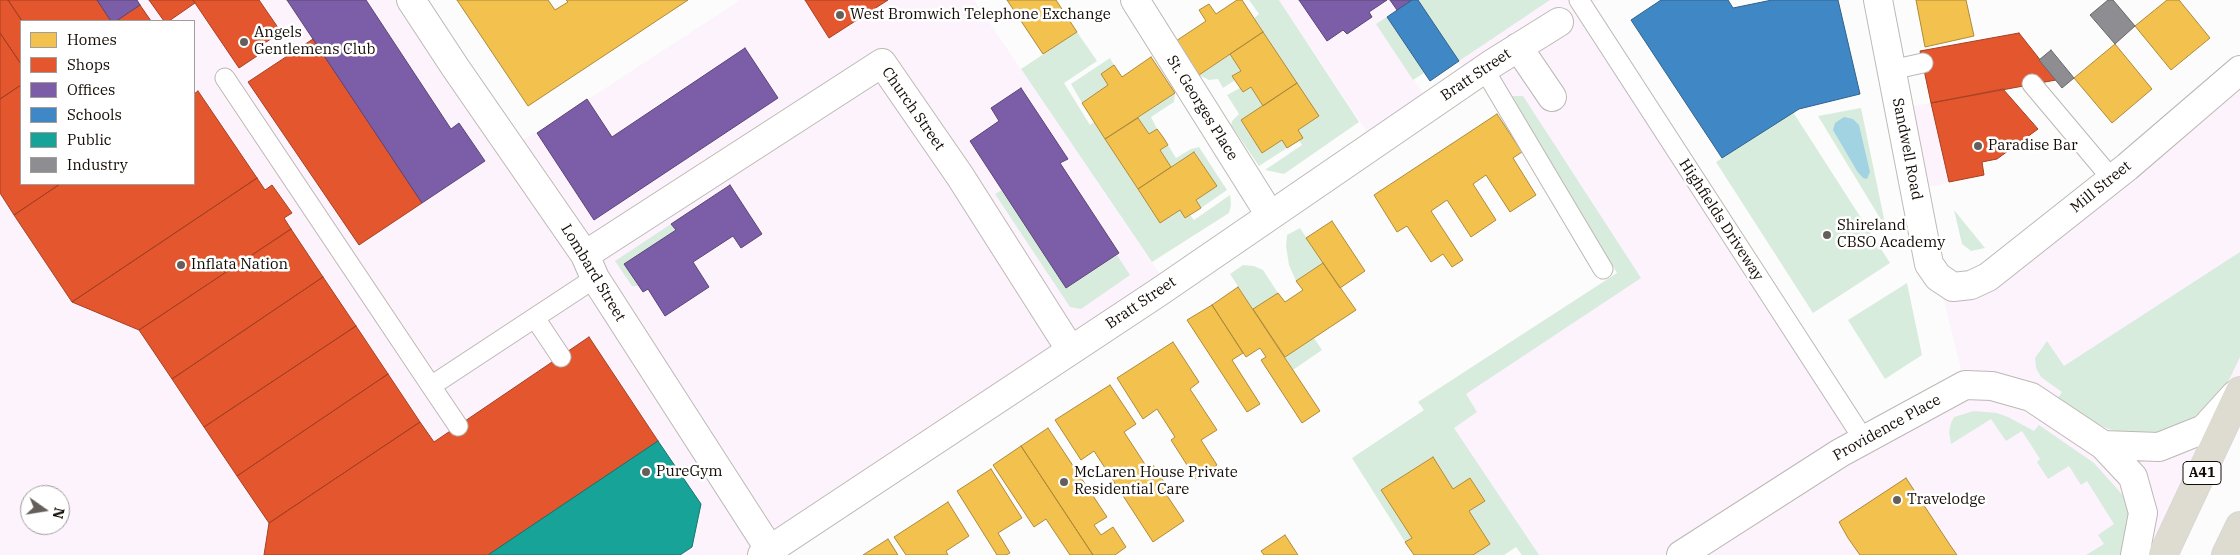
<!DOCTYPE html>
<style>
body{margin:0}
#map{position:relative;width:2240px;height:555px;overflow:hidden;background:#fcfcfc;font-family:"IBM Plex Serif",serif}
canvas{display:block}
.legend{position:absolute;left:20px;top:20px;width:175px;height:165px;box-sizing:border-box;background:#fff;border:1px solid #a19d9b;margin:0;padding:6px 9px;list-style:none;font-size:15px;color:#140b04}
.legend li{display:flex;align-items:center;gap:10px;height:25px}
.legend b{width:25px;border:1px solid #a19d9b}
.north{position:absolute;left:20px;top:485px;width:50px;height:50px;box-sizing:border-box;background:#fff;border:1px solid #a19d9b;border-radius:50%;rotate:103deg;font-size:14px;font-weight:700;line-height:20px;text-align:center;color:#140b04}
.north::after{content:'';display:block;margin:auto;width:18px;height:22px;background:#655f5b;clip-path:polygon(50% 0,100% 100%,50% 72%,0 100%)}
</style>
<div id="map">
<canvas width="2240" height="555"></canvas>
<ul class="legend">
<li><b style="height:14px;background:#f2c14e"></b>Homes</li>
<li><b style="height:14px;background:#e4572e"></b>Shops</li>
<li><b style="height:14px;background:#7b5ea7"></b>Offices</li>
<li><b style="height:14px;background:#3f88c5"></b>Schools</li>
<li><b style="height:14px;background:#17a398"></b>Public</li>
<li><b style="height:14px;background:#8d8d92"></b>Industry</li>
</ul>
<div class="north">N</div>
</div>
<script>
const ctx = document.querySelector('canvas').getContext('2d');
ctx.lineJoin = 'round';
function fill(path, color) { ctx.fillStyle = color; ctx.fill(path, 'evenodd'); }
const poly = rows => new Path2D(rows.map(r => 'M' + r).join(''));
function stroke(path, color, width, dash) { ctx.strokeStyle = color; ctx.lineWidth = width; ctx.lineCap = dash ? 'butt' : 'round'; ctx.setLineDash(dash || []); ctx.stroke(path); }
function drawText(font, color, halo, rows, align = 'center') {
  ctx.font = font + ' "IBM Plex Serif",serif'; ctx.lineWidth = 5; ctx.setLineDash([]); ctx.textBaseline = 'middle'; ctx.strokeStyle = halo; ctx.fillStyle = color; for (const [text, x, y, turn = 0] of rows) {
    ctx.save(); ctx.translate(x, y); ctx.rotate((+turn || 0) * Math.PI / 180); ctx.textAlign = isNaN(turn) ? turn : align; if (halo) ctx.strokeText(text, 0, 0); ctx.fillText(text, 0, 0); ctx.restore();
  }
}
fill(poly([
 [0,0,411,0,510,147,543,129,740,0,974,0,1168,286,762,555,0,555],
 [21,21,194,21,194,184,21,184],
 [313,40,422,203,360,245,249,82],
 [30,495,60,495,60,525,30,525],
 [1279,0,1412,0,1377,25,1431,105,1374,143],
 [1418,0,1598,0,1584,8,1864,440,1965,385,1938,277,1953,287,2240,70,2240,391,2163,555,1522,555,1418,402,1617,273,1507,96,1469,79],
 [2003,89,2038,129,1997,159,1982,162,1984,175,1914,190,1899,109]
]), '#fcf3fd');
fill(poly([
 [1249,0,1279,0,1359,122,1284,174,1265,170,1302,145,1299,140,1298,130,1318,116,1254,18,1259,14],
 [1418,0,1550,0,1459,61],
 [1387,17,1424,73,1413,80,1376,24],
 [1077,32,1097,61,1064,83,1090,125,1094,122,1160,222,1180,210,1185,218,1190,215,1194,220,1230,195,1231,205,1229,213,1152,262,1021,69],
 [1230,54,1241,71,1232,76,1235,80,1223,88,1218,79,1209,80,1199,75],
 [1110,58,1114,65,1101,74,1108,85,1082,103,1071,84],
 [1251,87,1263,106,1241,121,1262,153,1282,140,1287,148,1259,166,1231,125,1232,121,1239,114,1227,95,1240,88,1243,92],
 [1175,93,1174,102,1151,117,1157,129,1149,134,1138,118],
 [1507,96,1523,96,1641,278,1466,394,1477,412,1454,428,1539,555,1522,555,1516,547,1504,555,1473,555,1490,544,1469,511,1485,500,1470,478,1453,489,1432,457,1381,490,1412,538,1405,542,1352,458,1424,410,1418,402,1617,273],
 [1861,108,1886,228,1818,116],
 [1793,112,1890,263,1813,313,1716,162],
 [1168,145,1176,158,1191,149,1199,147,1227,190,1201,208,1196,200,1217,186,1195,152,1171,167,1160,150],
 [1002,190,1066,288,1117,255,1130,275,1081,309,1070,307,995,194],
 [1954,210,1985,248,1971,251,1962,244],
 [671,224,676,230,624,264,638,286,632,286,615,261],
 [1300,228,1323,263,1296,281,1289,265,1286,246,1287,235],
 [2240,252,2240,357,2228,382,2205,411,2168,431,2148,435,2126,434,2106,428,2078,414,2057,399,2062,392,2041,377,2036,368,2035,358,2047,341,2064,366],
 [1243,265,1254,266,1263,270,1278,293,1253,309,1230,274],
 [1907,283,1922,355,1885,379,1848,320],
 [1314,338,1322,350,1293,370,1285,357],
 [1974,411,1997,413,2008,417,2034,431,2039,425,2094,463,2128,501,2133,516,2128,555,2086,555,2104,544,2098,535,2114,524,2087,481,2081,485,2069,466,2048,479,2037,462,2040,459,2022,431,2006,441,1991,419,1951,444,1949,432,1951,423,1954,417]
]), '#d8ecde');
fill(poly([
 [1844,117,1853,119,1859,125,1870,172,1867,179,1863,178,1857,171,1833,130,1835,123]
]), '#a2d3e2');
const homes = poly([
 [457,0,548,0,555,10,568,2,566,0,688,0,528,106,457,0],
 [1007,0,1056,0,1077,32,1043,54,1007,0],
 [1237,0,1242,0,1263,32,1199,75,1176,41,1206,21,1199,10,1209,4,1216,14,1237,0],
 [1916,0,1966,0,1974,36,1925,47,1916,0],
 [2167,0,2179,0,2210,38,2171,70,2135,26,2167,0],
 [1263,32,1297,83,1263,106,1251,87,1243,92,1232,76,1241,71,1230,54,1263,32],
 [2115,44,2152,89,2112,123,2074,78,2115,44],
 [1151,57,1175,93,1105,139,1082,103,1108,85,1101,74,1114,65,1122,77,1151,57],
 [1297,83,1319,116,1298,130,1303,138,1287,148,1282,140,1262,153,1241,120,1297,83],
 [1497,114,1522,152,1513,158,1536,195,1510,212,1486,175,1473,184,1496,220,1471,237,1447,200,1431,211,1463,260,1452,267,1443,254,1431,262,1407,226,1397,232,1374,195,1497,114],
 [1138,118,1149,134,1157,129,1163,137,1168,145,1160,150,1171,167,1138,189,1105,139,1138,118],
 [1194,152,1217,186,1196,200,1201,208,1185,218,1180,210,1160,223,1138,189,1194,152],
 [1332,221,1365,271,1340,288,1306,238,1332,221],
 [1323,263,1356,310,1285,357,1253,309,1278,293,1285,302,1303,290,1296,281,1323,263],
 [1238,287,1320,411,1302,423,1261,360,1266,357,1260,348,1246,357,1212,305,1238,287],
 [1212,305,1243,353,1232,360,1260,404,1247,412,1187,320,1212,305],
 [1173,342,1199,382,1190,389,1217,430,1201,440,1217,465,1196,479,1171,440,1175,437,1157,409,1143,419,1117,378,1173,342],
 [1110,385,1136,424,1124,432,1148,469,1153,465,1168,488,1164,491,1184,521,1153,542,1094,451,1081,460,1055,420,1110,385],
 [1048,428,1107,517,1094,525,1101,535,1113,527,1126,547,1115,555,1093,555,1021,446,1048,428],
 [1021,446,1093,555,1070,555,1046,519,1034,527,993,465,1021,446],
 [1433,457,1453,489,1470,478,1485,501,1469,511,1490,544,1473,555,1414,555,1405,542,1412,538,1381,490,1433,457],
 [991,469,1022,518,998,533,1010,553,1006,555,997,555,957,491,991,469],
 [1906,478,1950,545,1957,555,1860,555,1848,538,1839,522,1906,478],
 [948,502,969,536,946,551,948,555,906,555,894,537,948,502],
 [1285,535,1298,555,1264,555,1261,551,1285,535],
 [888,539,898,555,863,555,888,539]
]);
fill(homes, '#f2c14e');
stroke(homes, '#af8a38', 1);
const shops = poly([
 [0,0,8,0,22,21,21,64,0,33,0,0],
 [8,0,97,0,111,21,22,21,8,0],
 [149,0,193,0,195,3,169,21,164,21,149,0],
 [193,0,259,0,281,32,253,51,257,56,239,68,193,0],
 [805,0,888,0,829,38,805,0],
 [140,5,151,21,116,21,140,5],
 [0,33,21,64,21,85,0,99,0,33],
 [2019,33,2056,80,1931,103,1920,51,2019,33],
 [313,39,422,203,359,245,248,82,313,39],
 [21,85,21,184,60,184,14,215,0,193,0,99,21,85],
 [2003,89,2038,129,1997,159,1982,162,1984,175,1949,182,1931,103,2003,89],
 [198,91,257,178,72,302,14,215,60,184,194,184,194,94,198,91],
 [257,178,265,190,272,185,292,213,284,218,291,229,139,330,72,302,257,178],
 [291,229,323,277,172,379,139,330,291,229],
 [323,277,356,326,204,427,172,379,323,277],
 [356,326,388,374,237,476,204,427,356,326],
 [589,337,658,441,488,555,264,555,269,523,420,422,434,442,589,337],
 [388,374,420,422,269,523,237,476,388,374]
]);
fill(shops, '#e4572e');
stroke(shops, '#a64021', 1);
const offices = poly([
 [97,0,137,0,140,5,116,21,111,21,97,0],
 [287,0,366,0,451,129,459,123,485,161,422,203,287,0],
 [1299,0,1387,0,1369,12,1372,17,1347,34,1343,30,1327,41,1299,0],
 [1390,0,1412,0,1397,10,1390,0],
 [745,48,778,98,594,220,537,133,587,99,612,137,745,48],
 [1021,88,1068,159,1060,163,1119,253,1066,288,970,141,999,121,991,108,1021,88],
 [730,185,762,234,741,248,733,236,693,262,709,287,665,316,648,289,643,292,624,264,676,230,671,224,730,185]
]);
fill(offices, '#7b5ea7');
stroke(offices, '#5c4576', 1);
const schools = poly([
 [1412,0,1418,0,1459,61,1430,81,1387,17,1412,0],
 [1661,0,1728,0,1733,8,1772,0,1838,0,1860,94,1799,109,1722,158,1631,20,1661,0]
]);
fill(schools, '#3f88c5');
stroke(schools, '#32628b', 1);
const public = poly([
 [658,441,701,504,692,547,680,555,488,555,658,441]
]);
fill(public, '#17a398');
stroke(public, '#16756c', 1);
const industry = poly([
 [2108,0,2113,0,2135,26,2115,44,2090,15,2108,0],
 [2051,50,2074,78,2062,88,2039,60,2051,50]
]);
fill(industry, '#8d8d92');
stroke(industry, '#696667', 1);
const service = poly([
 [1579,0,1864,440],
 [1484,69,1603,269],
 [1891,70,1923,63],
 [225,78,431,386,595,278],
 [2032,84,2112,179],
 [535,318,561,357],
 [431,386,458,426]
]);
const minor = poly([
 [411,0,455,67,585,255,595,278,770,550],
 [1135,0,1270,215],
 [1878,0,1929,264,1938,277,1953,287,1971,285,1988,277,2127,167,2240,70],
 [1518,47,1552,97],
 [585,255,882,63,960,176,1070,349],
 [2103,445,2159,447,2204,429,2235,395],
 [762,555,1159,292,1490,65,1559,22],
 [1681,555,1840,453,1965,385,1992,386,2031,397,2103,445,2133,477,2143,513,2135,555]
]);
const trunk = poly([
 [2163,555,2240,391],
 [2226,555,2240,526]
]);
stroke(service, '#bdb8b4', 21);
stroke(minor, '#bdb8b4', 30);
stroke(trunk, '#d9d7d6', 30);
stroke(service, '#fff', 19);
stroke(minor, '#fff', 28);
stroke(trunk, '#dedbd0', 28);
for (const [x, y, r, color] of [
 [840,15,5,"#655f5b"],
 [244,42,5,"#655f5b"],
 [1978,146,5,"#655f5b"],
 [1827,235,5,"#655f5b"],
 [181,265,5,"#655f5b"],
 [646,472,5,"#655f5b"],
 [1064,482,5,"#655f5b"],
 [1897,500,5,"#655f5b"]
]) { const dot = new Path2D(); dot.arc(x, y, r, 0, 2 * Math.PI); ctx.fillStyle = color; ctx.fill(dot); stroke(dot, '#fff', 2); }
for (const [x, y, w] of [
 [2202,473,38]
]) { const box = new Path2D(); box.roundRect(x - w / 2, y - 11.5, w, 23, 4); ctx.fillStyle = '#fff'; ctx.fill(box); stroke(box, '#140b04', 1); }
drawText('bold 14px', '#140b04', null, [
 ["A41",2202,473]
]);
drawText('15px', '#140b04', '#fff', [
 ["West Bromwich Telephone Exchange",850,15],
 ["Angels",254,33],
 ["Gentlemens Club",254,50],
 ["Paradise Bar",1988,146],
 ["Shireland",1837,226],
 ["CBSO Academy",1837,243],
 ["Inflata Nation",191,265],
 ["PureGym",656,472],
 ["McLaren House Private",1074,473],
 ["Residential Care",1074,490],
 ["Travelodge",1907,500]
], 'left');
drawText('15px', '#140b04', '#fff', [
 ["Bratt Street",1476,75,-34],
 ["St. Georges Place",1202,108,58],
 ["Church Street",913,109,55],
 ["Sandwell Road",1907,149,79],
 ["Mill Street",2101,187,-39],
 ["Highfields Driveway",1721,220,57],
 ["Lombard Street",593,273,59],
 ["Bratt Street",1141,303,-34],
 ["Providence Place",1887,428,-29]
]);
</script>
